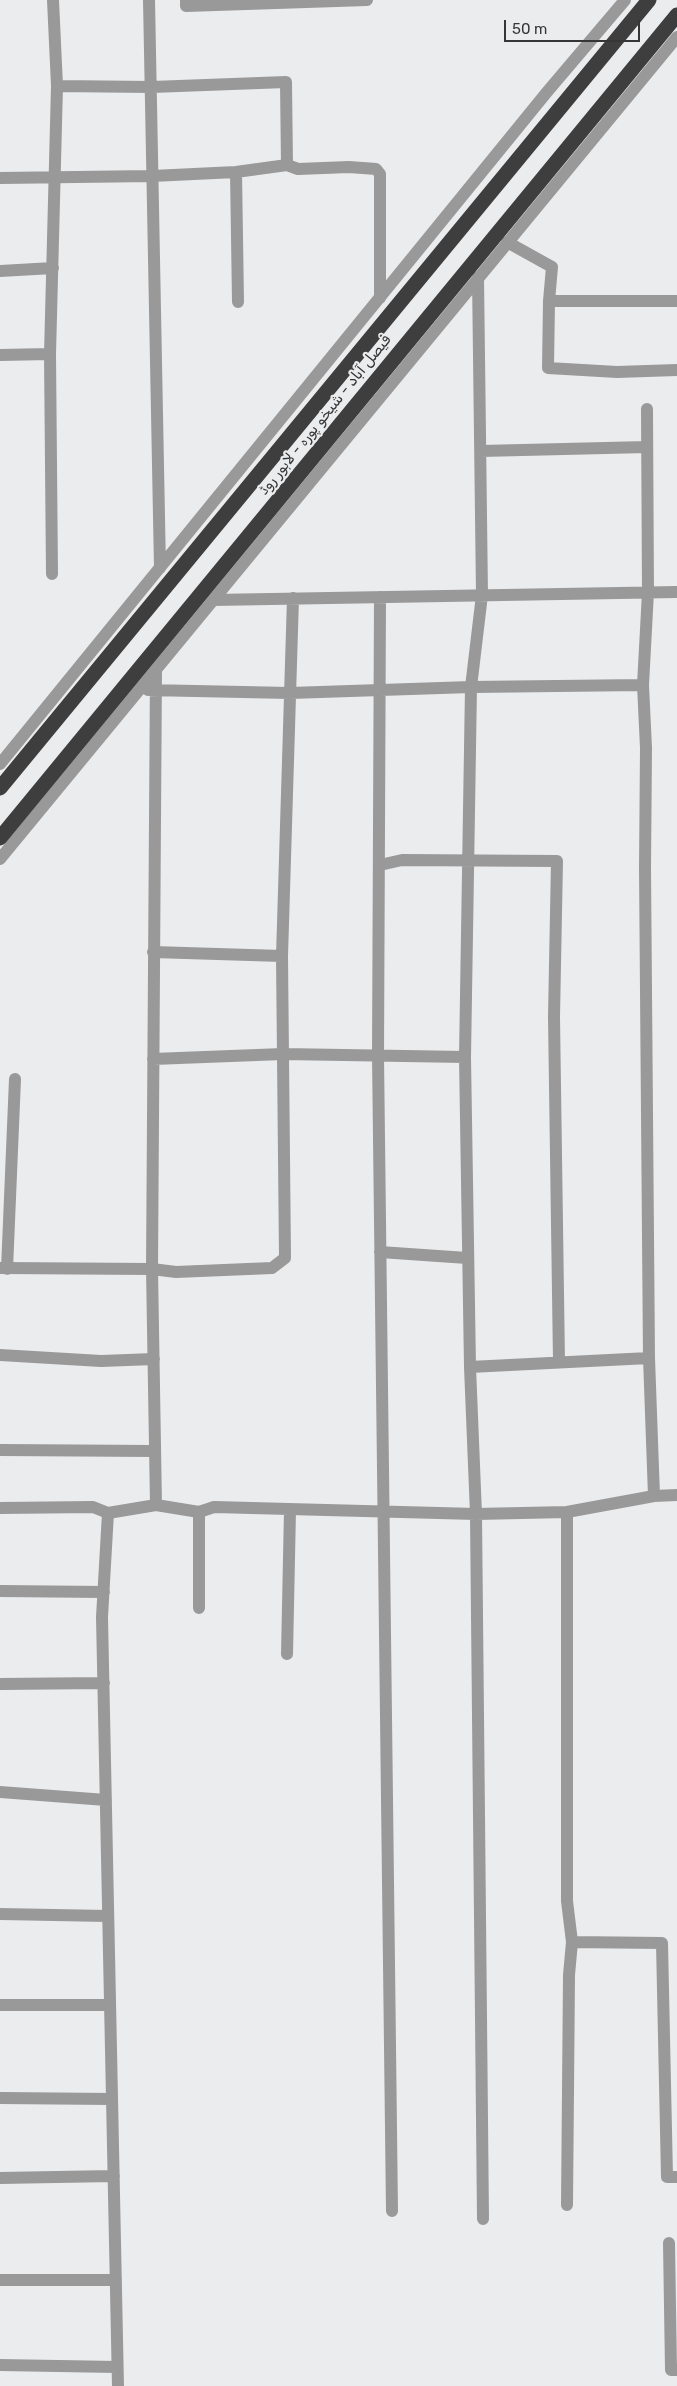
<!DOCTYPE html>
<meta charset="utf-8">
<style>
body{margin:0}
#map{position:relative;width:677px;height:2386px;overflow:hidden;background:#ebecee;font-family:Rubik,sans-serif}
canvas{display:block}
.scale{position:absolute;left:504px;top:20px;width:136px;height:22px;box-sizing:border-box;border:2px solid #363637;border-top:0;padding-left:6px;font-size:15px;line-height:18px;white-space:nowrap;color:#363637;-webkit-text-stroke:4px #ebecee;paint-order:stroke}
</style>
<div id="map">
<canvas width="677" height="2386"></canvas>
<div class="scale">50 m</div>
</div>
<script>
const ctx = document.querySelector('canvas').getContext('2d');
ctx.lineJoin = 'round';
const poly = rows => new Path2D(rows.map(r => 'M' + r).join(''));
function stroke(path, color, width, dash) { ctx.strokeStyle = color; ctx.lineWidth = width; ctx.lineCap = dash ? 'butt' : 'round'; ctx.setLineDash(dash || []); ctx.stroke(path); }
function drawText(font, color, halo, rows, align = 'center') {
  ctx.font = font + ' Rubik,"Noto Naskh Arabic",sans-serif'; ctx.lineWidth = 4.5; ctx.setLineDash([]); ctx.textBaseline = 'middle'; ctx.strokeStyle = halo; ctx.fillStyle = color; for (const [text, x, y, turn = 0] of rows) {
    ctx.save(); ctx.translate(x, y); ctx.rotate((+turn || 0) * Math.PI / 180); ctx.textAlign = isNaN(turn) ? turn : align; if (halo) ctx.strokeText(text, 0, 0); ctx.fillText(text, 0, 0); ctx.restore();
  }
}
stroke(poly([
 [149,0,160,568],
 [186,0,186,6,367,0],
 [57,86,152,87,286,82,287,165],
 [236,172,238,302],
 [0,178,152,176,236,172,287,165,298,169,349,167,376,169,380,174,380,298],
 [507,242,552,267,549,301,677,301],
 [0,271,53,268],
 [478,277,482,595,471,687,465,1057,470,1367,476,1514,483,2219],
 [549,301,548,368,617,372,677,370],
 [0,355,50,354],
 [647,409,648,592,643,685,646,748,645,868,649,1358,654,1496],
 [481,451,647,447],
 [52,574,50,354,57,86,53,0],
 [380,597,378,1056,392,2211],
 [213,600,677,592],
 [148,690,290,693,471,687,643,685],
 [0,764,547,92,625,0],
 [0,859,677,37],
 [380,865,402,860,557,861,554,1017,559,1362],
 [153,952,282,956],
 [153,1059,283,1054,465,1057],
 [380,1252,467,1258],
 [0,1268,152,1269,176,1272,272,1268,285,1258,282,956,293,598],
 [7,1269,15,1079],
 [0,1355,101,1361,154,1359],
 [470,1367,649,1358],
 [0,1450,154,1451],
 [156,1505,152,1269,156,670],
 [0,1508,93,1507,108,1513,156,1505,199,1512,214,1507,476,1514,567,1512,654,1496,677,1495],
 [567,1512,567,1901,572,1942,569,1975,567,2205],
 [108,1513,102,1617,118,2386],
 [0,1591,104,1592],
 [199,1608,199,1512],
 [287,1654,290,1510],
 [0,1684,104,1683],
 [0,1792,106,1800],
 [0,1914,108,1916],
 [572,1942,662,1943,667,2177,677,2177],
 [0,2005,110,2005],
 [0,2098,112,2099],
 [0,2178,114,2176],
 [669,2243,671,2370,677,2370],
 [0,2280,116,2280],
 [0,2365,117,2367]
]), '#9a9999', 12);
stroke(poly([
 [0,788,649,0],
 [0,838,677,15]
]), '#3f3e3e', 15);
drawText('15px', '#363637', '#ebecee', [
 ["فیصل آباد - شیخو پورہ - لاہور روڈ",325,415,-51]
]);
</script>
